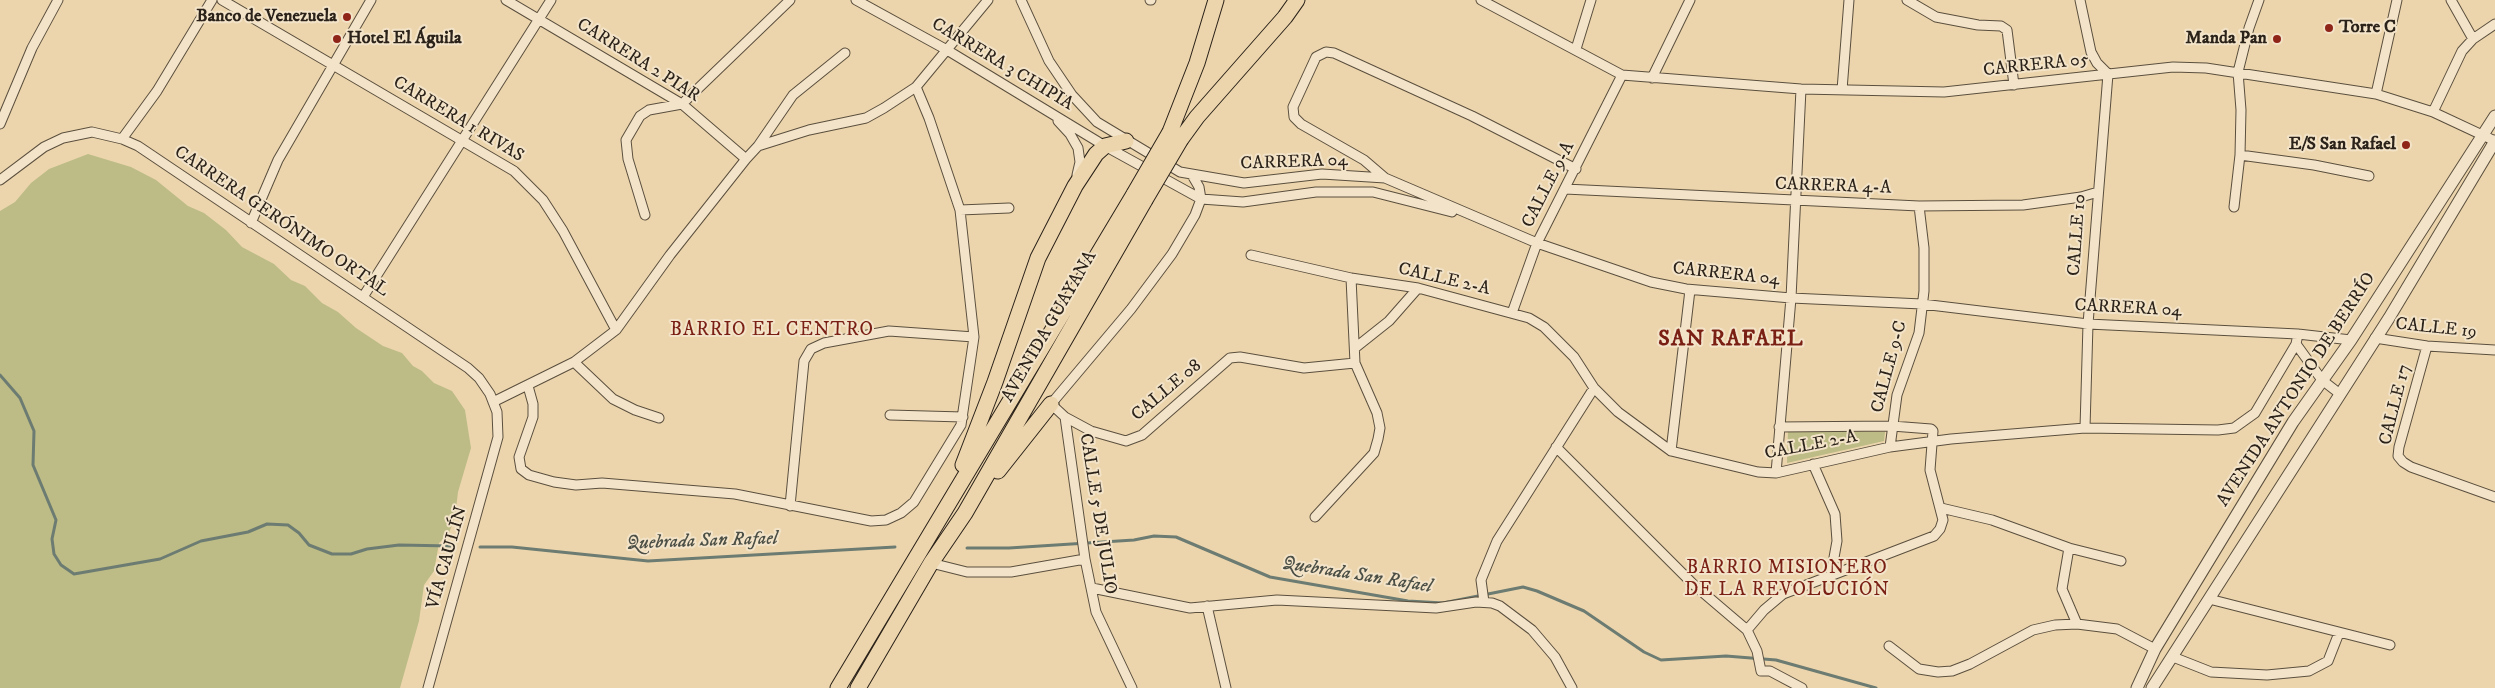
<!DOCTYPE html>
<meta charset="utf-8">
<style>
body{margin:0}
canvas{display:block;background:#ecd5ac}
</style>
<canvas width="2495" height="688"></canvas>
<script>
const ctx = document.querySelector('canvas').getContext('2d');
ctx.lineJoin = 'round';
function fill(path, color) { ctx.fillStyle = color; ctx.fill(path, 'evenodd'); }
const poly = rows => new Path2D(rows.map(r => 'M' + r).join(''));
function stroke(path, color, width, dash) { ctx.strokeStyle = color; ctx.lineWidth = width; ctx.lineCap = dash ? 'butt' : 'round'; ctx.setLineDash(dash || []); ctx.stroke(path); }
function drawText(font, color, halo, rows, align = 'center') {
  ctx.font = font + ' "IM FELL DW Pica",serif'; ctx.lineWidth = 4; ctx.setLineDash([]); ctx.textBaseline = 'middle'; ctx.strokeStyle = halo; ctx.fillStyle = color; for (const [text, x, y, turn = 0] of rows) {
    ctx.save(); ctx.translate(x, y); ctx.rotate((+turn || 0) * Math.PI / 180); ctx.textAlign = isNaN(turn) ? turn : align; if (halo) ctx.strokeText(text, 0, 0); ctx.fillText(text, 0, 0); ctx.restore();
  }
}
fill(poly([
 [88,154,131,167,156,180,188,206,204,213,226,230,242,247,274,264,291,280,305,286,322,303,338,312,356,328,383,346,402,353,413,366,422,371,434,383,452,391,465,410,471,448,458,492,455,517,449,533,439,543,434,571,424,585,419,621,400,688,0,688,0,211,15,202,31,183,49,169],
 [1788,430,1885,432,1884,441,1787,463]
]), '#bdbc86');
stroke(poly([
 [0,375,20,398,34,431,33,465,56,520,52,539,54,554,61,565,74,574,160,559,201,541,248,532,267,524,288,525,299,533,309,545,332,554,351,554,367,549,399,545,451,546],
 [480,547,512,547,648,561,895,547],
 [967,548,1009,548,1134,540,1154,536,1176,537,1270,577,1408,601,1443,603,1523,587,1537,591,1584,611,1644,652,1661,660,1726,656,1776,660,1876,688]
]), '#6d7c72', 3);
const minor = poly([
 [222,0,514,171,543,200,563,231,616,330],
 [506,0,682,104,746,159],
 [856,0,947,50,1105,146,1201,199,1243,202,1316,192,1373,192,1452,212],
 [1021,0,1049,61,1072,95,1097,122,1180,172,1244,183,1322,174,1385,178,1537,243,1651,282,1686,289,1791,298,1922,304,2088,324,2298,334,2351,340],
 [1150,0,1151,0],
 [1481,0,1622,75,1801,89,1944,92,2173,67,2206,68,2376,94,2433,112,2495,141],
 [1907,0,1936,17,1978,25,2001,26,2007,30,2014,85],
 [2080,0,2091,52,2097,63,2108,74,2088,324,2085,428],
 [2451,0,2473,39],
 [1576,49,1591,0],
 [1652,78,1690,0],
 [1842,90,1849,0],
 [2376,94,2397,0],
 [2433,112,2462,51,2473,39,2495,24],
 [1058,121,1070,134,1078,148,1080,162,1077,175],
 [0,124,32,48,58,0],
 [122,139,157,91,212,0],
 [758,146,793,95,845,53],
 [2240,155,2314,165,2369,176],
 [1385,178,1364,160,1301,124,1294,117,1293,107,1316,57,1326,52,1334,53,1472,116,1576,169],
 [0,180,44,147,63,138,92,132,122,139,138,146,468,368,479,378,490,394,497,412,498,437,428,688],
 [1565,189,1919,206,2023,205,2081,197,2098,192],
 [2234,207,2240,155,2241,110,2238,72,2249,28,2259,0],
 [960,210,1009,208],
 [645,215,628,159,626,140,640,116,649,110,682,104,790,0],
 [251,223,278,160,371,0],
 [1251,255,1351,278,1418,288,1529,318,1544,327,1574,357,1594,388,1618,412,1671,451,1758,472,1776,473,1890,447,1951,439,2085,428,2218,430,2234,428,2255,413,2296,344,2298,334],
 [363,297,551,0],
 [1512,313,1537,243,1622,75],
 [2375,338,2427,346,2495,350],
 [2296,344,2322,380,2340,394],
 [2427,346,2399,447,2398,456,2403,462,2411,467,2495,497],
 [1355,348,1389,321,1418,288],
 [574,362,613,399,635,410,659,418],
 [528,386,533,404,533,417,519,457,521,469,529,475,554,482,576,485,602,483,735,494,871,521,886,520,901,513,914,502,961,425,974,337,960,210,929,118,916,87],
 [493,402,574,362,616,330,670,255,746,159,758,146,809,130,866,118,884,108,916,87,988,0],
 [890,415,963,417],
 [1065,417,1091,431,1126,441,1142,435,1230,358,1240,357,1304,368,1355,363],
 [1556,447,1693,584,1747,630,1757,651,1761,671,1770,671,1802,688],
 [1890,447,1897,395,1919,333,1924,291,1924,248,1919,206],
 [1671,451,1690,290],
 [1813,464,1835,514,1837,541,1831,574],
 [1776,473,1791,298,1801,89],
 [790,506,804,361,811,349,824,343,889,331,974,337],
 [1941,508,1992,520,2069,548,2121,561],
 [1315,517,1374,453,1378,439,1380,428,1377,413,1355,363,1351,278],
 [2069,548,2062,589,2077,624],
 [931,563,967,572,1011,572,1085,559],
 [1092,588,1190,608,1277,600,1436,608,1476,602,1492,603,1500,606,1532,630,1555,657,1572,688],
 [2209,599,2390,645],
 [1484,602,1481,580,1497,541,1594,388],
 [1207,606,1226,688],
 [1747,630,1764,610,1783,594,1934,536,1940,529,1943,520,1930,470,1933,431,1931,429,1892,426,1779,427],
 [1889,646,1919,669,1938,672,1952,671,1970,664,2033,630,2055,625,2077,624,2117,629,2155,649],
 [2173,657,2211,672,2267,675,2309,671,2328,661,2339,633],
 [1132,688,1096,612,1085,559,1065,417,1051,404,1131,309,1172,254,1195,215,1201,199,1199,187,1192,175]
]);
const tertiary = poly([
 [2137,688,2155,649,2293,422,2351,340,2495,116],
 [2152,688,2389,318,2495,141]
]);
const trunk = poly([
 [1170,132,1197,63,1216,0],
 [1181,139,1197,117,1285,17,1297,0],
 [963,465,995,382,1038,258,1075,186,1096,154,1105,146,1126,141],
 [998,471,1051,404],
 [838,688,1134,194],
 [858,688,931,563,965,513,1145,200]
]);
stroke(minor, '#5b4f3e', 11);
stroke(tertiary, '#5b4f3e', 13);
stroke(trunk, '#2b2219', 17);
stroke(minor, '#f3e4c9', 9);
stroke(tertiary, '#f3e4c9', 11);
stroke(trunk, '#ecd5ac', 15);
const trunkBridge = poly([
 [1134,194,1170,132],
 [1145,200,1181,139]
]);
stroke(trunkBridge, '#2b2219', 17, []);
stroke(trunkBridge, '#ecd5ac', 15);
for (const [x, y, r, color] of [
 [347,17,5,"#8f2418"],
 [2329,28,5,"#8f2418"],
 [337,39,5,"#8f2418"],
 [2277,39,5,"#8f2418"],
 [2406,145,5,"#8f2418"]
]) { const dot = new Path2D(); dot.arc(x, y, r, 0, 2 * Math.PI); ctx.fillStyle = color; ctx.fill(dot); stroke(dot, '#f3e4c9', 2); }
drawText('bold 18px', '#2b2219', '#f3e4c9', [
 ["Banco de Venezuela",337,17],
 ["Torre C",2339,28,"left"],
 ["Hotel El Águila",347,39,"left"],
 ["Manda Pan",2267,39],
 ["E/S San Rafael",2396,145]
], 'right');
drawText('18px', '#2b2219', '#f3e4c9', [
 ["CARRERA 2 PIAR",638,61,32],
 ["CARRERA 3 CHIPIA",1002,65,31],
 ["CARRERA 05",2036,66,-6],
 ["CARRERA 1 RIVAS",458,120,31],
 ["CARRERA 04",1294,163,-2],
 ["CALLE 9-A",1549,185,-63],
 ["CARRERA 4-A",1833,187,2],
 ["CARRERA GERÓNIMO ORTAL",281,222,34],
 ["CALLE 10",2078,235,-86],
 ["CARRERA 04",1726,275,6],
 ["CALLE 2-A",1444,280,13],
 ["CARRERA 04",2128,309,3],
 ["AVENIDA GUAYANA",1050,327,-60],
 ["CALLE 19",2436,329,6],
 ["CALLE 9-C",1890,367,-75],
 ["AVENIDA ANTONIO DE BERRÍO",2297,390,-57],
 ["CALLE 08",1167,391,-40],
 ["CALLE 17",2396,405,-76],
 ["CALLE 2-A",1811,446,-11],
 ["CALLE 5 DE JULIO",1097,514,81],
 ["VÍA CAULÍN",448,558,-74]
]);
ctx.letterSpacing = '1px';
drawText('19px', '#7a1f14', '#f3e4c9', [
 ["BARRIO EL CENTRO",772,331],
 ["BARRIO MISIONERO",1787,569],
 ["DE LA REVOLUCIÓN",1787,591]
]);
ctx.letterSpacing = '0px';
drawText('italic 19px', '#4c4f45', '#f3e4c9', [
 ["Quebrada San Rafael",702,542,-2],
 ["Quebrada San Rafael",1357,576,9]
]);
ctx.letterSpacing = '1px';
drawText('bold 22px', '#7a1f14', '#f3e4c9', [
 ["SAN RAFAEL",1731,340]
]);
ctx.letterSpacing = '0px';
</script>
